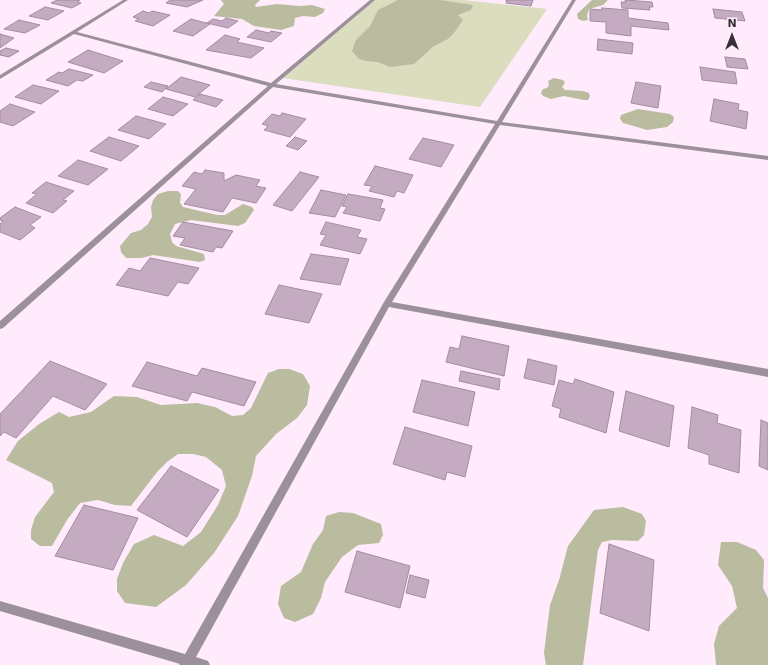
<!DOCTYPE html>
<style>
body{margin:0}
#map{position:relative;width:768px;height:665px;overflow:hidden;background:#ffebfc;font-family:"DejaVu Sans",sans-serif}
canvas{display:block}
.north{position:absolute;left:712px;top:16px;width:40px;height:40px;-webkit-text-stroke:3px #ffebfc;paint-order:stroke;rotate:0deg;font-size:11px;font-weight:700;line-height:16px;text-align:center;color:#382f37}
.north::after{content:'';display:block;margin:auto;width:14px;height:18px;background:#382f37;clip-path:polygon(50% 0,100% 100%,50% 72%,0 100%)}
</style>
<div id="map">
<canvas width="768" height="665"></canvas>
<div class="north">N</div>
</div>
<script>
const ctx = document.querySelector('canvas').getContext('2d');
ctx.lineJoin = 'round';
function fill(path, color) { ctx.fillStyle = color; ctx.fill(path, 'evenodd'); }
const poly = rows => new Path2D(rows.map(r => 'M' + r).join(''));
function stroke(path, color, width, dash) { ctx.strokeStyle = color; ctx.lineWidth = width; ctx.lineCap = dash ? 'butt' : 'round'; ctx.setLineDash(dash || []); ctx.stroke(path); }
fill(poly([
 [375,0,463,0,547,9,480,107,283,78]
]), '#daddbe');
fill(poly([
 [221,0,260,0,255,5,256,7,277,4,300,6,312,5,325,9,323,13,315,17,303,16,295,18,294,26,281,30,274,29,254,26,242,19,214,16,224,4],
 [398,0,440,0,473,5,471,10,458,15,463,20,454,33,448,39,434,46,414,64,390,67,378,62,366,61,359,59,352,51,356,40,370,26,378,10],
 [592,0,608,0,603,5,589,9,587,16,588,20,583,21,578,19,577,14],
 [554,78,563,80,565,83,562,87,565,90,583,91,589,93,590,96,588,100,584,100,564,96,551,99,543,96,541,93,543,89,547,88,549,85,548,81],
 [638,109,670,114,674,117,673,122,667,127,647,130,623,123,620,119,621,115],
 [168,191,178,191,181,194,180,203,183,207,217,215,225,215,243,204,252,207,254,210,245,223,238,226,191,220,175,224,170,234,172,242,176,246,204,254,205,260,200,262,153,255,142,258,126,258,121,252,120,246,131,233,141,230,148,224,152,217,151,207,153,200,158,194],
 [279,369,289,369,303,374,310,386,307,405,297,418,276,434,256,456,252,476,238,516,214,553,186,585,156,607,125,603,117,591,117,579,123,563,134,544,154,535,183,546,201,532,218,505,226,486,222,470,206,457,193,454,178,454,167,462,157,472,131,506,115,505,98,500,80,503,67,520,52,546,40,546,31,539,31,530,35,517,54,492,52,483,6,460,18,441,39,424,59,412,69,417,91,412,114,396,137,397,161,405,197,403,215,407,232,416,243,415,251,408,268,373],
 [623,507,642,514,646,521,644,535,638,541,612,540,602,542,598,550,583,665,546,665,544,653,550,605,559,580,568,546,594,510],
 [339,512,353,513,381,524,383,535,379,543,358,545,342,557,325,582,321,598,313,614,295,622,284,618,278,604,281,586,301,572,313,544,323,530,326,516],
 [721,542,737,542,756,550,764,560,763,588,768,598,768,665,716,665,714,644,719,626,737,608,732,586,718,565]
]), '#b9bc9e');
const building = poly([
 [57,0,80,0,77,2,81,3,72,8,51,3,57,0],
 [170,0,203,0,187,7,166,3,170,0],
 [506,0,533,0,531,6,506,3,507,0,506,0],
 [625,0,652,2,653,7,649,7,650,10,622,8,621,2,626,2,625,0],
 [45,7,64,11,48,20,29,16,45,7],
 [602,8,628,10,628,18,668,23,669,30,631,26,631,36,606,33,606,22,590,21,590,9,602,10,602,8],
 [713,9,742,12,745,21,715,18,713,9],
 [143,11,149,13,152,11,170,15,153,26,135,21,139,19,133,17,143,11],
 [226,18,238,21,228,28,207,23,213,19,222,21,226,18],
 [191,19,210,24,193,36,173,31,191,19],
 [19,20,40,25,25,33,4,29,19,20],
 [256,30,269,33,271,31,282,33,271,42,247,37,256,30],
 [0,34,14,38,0,48,0,34],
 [225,35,240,39,237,42,264,48,251,58,206,50,225,35],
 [598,39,633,43,632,54,597,50,598,39],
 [6,48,19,51,9,57,0,55,0,51,6,48],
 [88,50,123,61,104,73,68,62,88,50],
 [725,57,745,59,748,69,727,67,725,57],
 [700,67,735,72,737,84,702,80,700,67],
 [69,69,93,75,83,81,77,80,68,86,46,80,59,72,62,73,69,69],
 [181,77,210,85,195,97,166,89,181,77],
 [151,82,168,86,162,92,144,87,151,82],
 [636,82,661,86,658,108,631,103,636,82],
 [33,85,59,91,41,104,15,97,33,85],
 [200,94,223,100,216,107,193,100,200,94],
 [163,97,188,104,173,116,148,109,163,97],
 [714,99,739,104,738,110,748,112,746,129,710,121,714,99],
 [10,104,35,112,13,126,0,122,0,111,10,104],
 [282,113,306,119,290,137,264,130,268,126,262,124,272,114,280,116,282,113],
 [136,116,166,124,149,139,118,130,136,116],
 [109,137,139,146,121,161,90,151,109,137],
 [295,137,307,141,298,150,286,146,295,137],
 [423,138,454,145,441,167,409,159,423,138],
 [78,160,108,169,88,185,58,176,78,160],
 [375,166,413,175,404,193,397,191,394,197,369,191,372,186,364,185,375,166],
 [205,170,224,173,224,181,236,175,260,180,256,186,266,188,256,203,232,198,223,212,184,204,196,189,182,186,194,172,202,174,205,170],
 [300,172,319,177,292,211,273,205,300,172],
 [46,182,74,191,63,200,67,201,53,213,26,203,37,194,32,193,46,182],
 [321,190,346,195,335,217,309,213,321,190],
 [348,194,383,200,380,208,385,209,380,221,343,213,347,207,342,206,348,194],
 [15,207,41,217,30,225,35,228,20,240,0,232,0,224,3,221,0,220,0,218,15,207],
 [183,222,233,231,222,248,216,247,213,252,180,245,185,238,173,236,183,222],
 [326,222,361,230,357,237,367,239,360,254,320,245,326,235,320,234,326,222],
 [311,254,349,259,340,285,300,279,311,254],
 [150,258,199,268,188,284,178,282,168,296,116,285,129,268,140,271,150,258],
 [279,285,322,294,309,323,265,314,279,285],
 [462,336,509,346,504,376,446,362,450,347,459,349,462,336],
 [528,359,557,366,554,385,524,378,528,359],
 [50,361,107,384,85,410,53,396,16,438,4,432,0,436,0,414,50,361],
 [147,362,197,376,202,368,256,382,244,406,192,392,187,401,132,386,147,362],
 [461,371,500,379,499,390,459,381,461,371],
 [575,379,614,392,606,433,559,417,561,409,552,406,559,380,573,384,575,379],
 [422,380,475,392,468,426,413,412,422,380],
 [626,391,674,406,669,447,619,431,626,391],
 [692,407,718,415,717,423,741,430,739,473,709,464,709,455,688,448,692,407],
 [761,420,768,423,768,470,759,466,761,420],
 [405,427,472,446,465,477,447,472,445,480,393,464,405,427],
 [171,466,219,490,187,537,137,510,171,466],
 [84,505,138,518,113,570,55,556,84,505],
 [609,544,654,560,649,631,600,613,609,544],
 [357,551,410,566,400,608,345,592,357,551],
 [410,575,429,580,425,598,406,593,410,575]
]);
fill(building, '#c4abc1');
stroke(building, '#a38ca0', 1);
fill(poly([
 [123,0,128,0,77,32,271,83,370,0,375,0,276,84,497,121,572,0,576,0,502,122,768,156,768,160,500,125,392,302,768,369,768,377,389,307,196,657,208,661,210,665,179,665,180,664,0,611,0,601,185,654,384,302,495,124,273,87,3,328,0,329,0,321,268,86,74,34,0,79,0,75,123,0]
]), '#9c919b');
</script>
